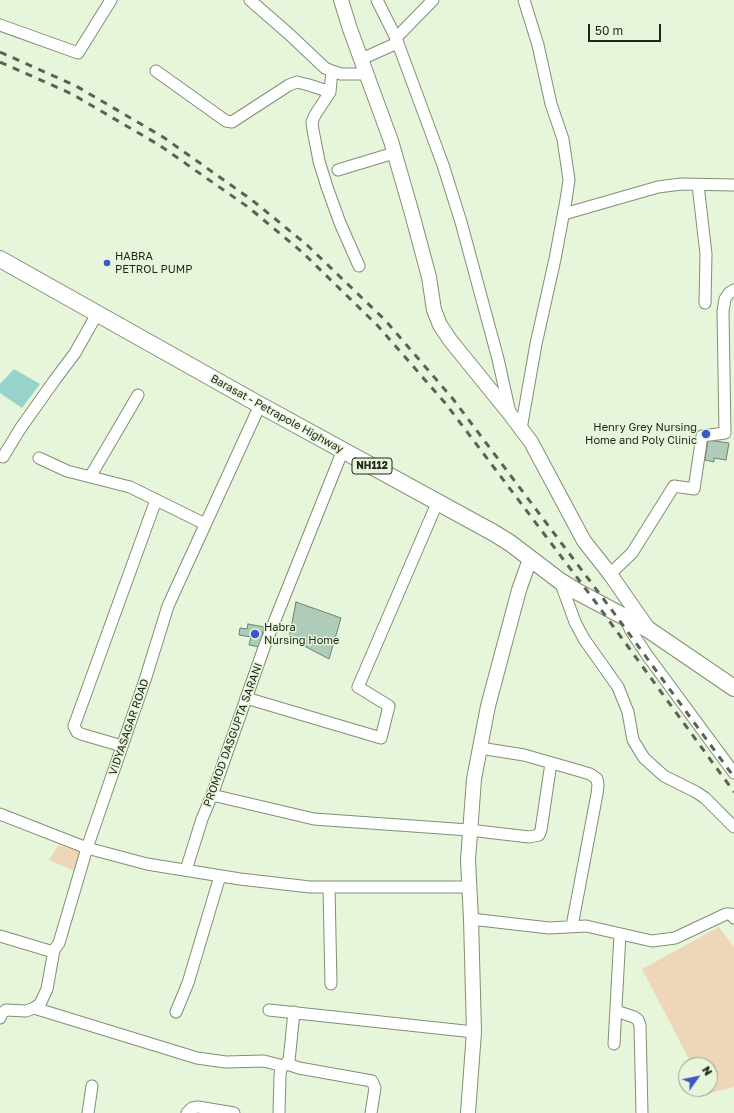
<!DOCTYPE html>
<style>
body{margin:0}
#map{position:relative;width:734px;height:1113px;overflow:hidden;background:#e7f6da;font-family:"Golos Text",sans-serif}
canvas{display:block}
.north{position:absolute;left:678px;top:1057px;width:40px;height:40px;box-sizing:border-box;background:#e7f6da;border:1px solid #97a28d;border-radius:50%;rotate:57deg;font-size:11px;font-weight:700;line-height:16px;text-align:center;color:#1f251a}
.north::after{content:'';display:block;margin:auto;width:14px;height:18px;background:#3b58ca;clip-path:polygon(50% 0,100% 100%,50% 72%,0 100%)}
.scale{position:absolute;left:588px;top:24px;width:73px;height:18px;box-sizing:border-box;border:2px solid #1f251a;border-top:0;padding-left:5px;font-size:12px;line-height:14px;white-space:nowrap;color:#1f251a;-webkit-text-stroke:3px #e7f6da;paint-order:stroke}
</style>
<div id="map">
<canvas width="734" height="1113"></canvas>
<div class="north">N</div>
<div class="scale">50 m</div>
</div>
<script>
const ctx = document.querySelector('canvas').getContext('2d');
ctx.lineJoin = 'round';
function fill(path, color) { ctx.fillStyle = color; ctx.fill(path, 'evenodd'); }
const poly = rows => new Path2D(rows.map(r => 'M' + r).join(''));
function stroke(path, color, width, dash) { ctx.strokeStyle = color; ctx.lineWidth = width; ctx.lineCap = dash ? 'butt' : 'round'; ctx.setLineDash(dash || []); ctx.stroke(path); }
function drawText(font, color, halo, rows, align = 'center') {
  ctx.font = font + ' "Golos Text",sans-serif'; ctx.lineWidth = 3; ctx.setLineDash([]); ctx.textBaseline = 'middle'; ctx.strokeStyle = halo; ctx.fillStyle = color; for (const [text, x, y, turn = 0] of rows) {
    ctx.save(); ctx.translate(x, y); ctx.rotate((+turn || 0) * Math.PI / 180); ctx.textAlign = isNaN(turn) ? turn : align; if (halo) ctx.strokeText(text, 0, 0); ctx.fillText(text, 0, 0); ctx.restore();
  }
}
fill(poly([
 [58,845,83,852,74,871,49,860],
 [719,927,734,947,734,1087,707,1094,705,1089,710,1089,710,1065,692,1065,642,969]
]), '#eed7b9');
fill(poly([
 [14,369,40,384,22,408,0,393,0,384]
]), '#96d4cb');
const building = poly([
 [708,440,729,443,726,460,714,458,714,462,705,460,708,440],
 [296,602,341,618,329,659,289,638,296,602],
 [248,624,264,627,260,647,249,645,251,637,239,635,240,628,247,629,248,624]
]);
fill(building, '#aeccb9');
stroke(building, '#688473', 1);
const minor = poly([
 [250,0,289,34,325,68,332,71,341,74,367,74],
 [377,0,396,38,443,165,461,222,498,359,510,413],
 [0,25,78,53,111,0],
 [366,57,395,44,396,38,433,0],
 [156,71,226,121,232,122,289,85,297,82,309,85,330,92],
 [332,71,330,92,315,115,312,122,313,130,319,161,327,187,340,223,359,266],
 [338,170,394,153],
 [698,185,706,254,705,303],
 [564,214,658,187,681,184,734,185],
 [521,429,536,344,555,259,566,200,569,180,563,139,551,104,538,45,524,0],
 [3,457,20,429,54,381,75,353,97,314],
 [39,458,67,471,130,487,205,524],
 [90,477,138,395],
 [610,574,632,553,674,486,694,489,702,436,725,433,723,311,725,299,729,293,734,290],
 [560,581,575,622,584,639,618,687,628,712,633,740,644,758,664,776,696,792,705,798,734,827],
 [624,616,631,631,647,655,734,773],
 [246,698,381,738,389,706,358,687,438,501],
 [122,746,81,734,77,732,74,726,156,500],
 [480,748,524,755,580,771,590,774,597,779,598,785,597,794,572,926],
 [212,795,314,819,469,830,529,837,539,835,541,830,551,763],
 [0,814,87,848,147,864,240,879,310,887,469,887],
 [186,870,202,819,212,795,265,645,343,450],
 [329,887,331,984],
 [471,919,549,928,586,926,652,941,675,938,726,914,731,914,734,918],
 [0,936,50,951,54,950,59,943,87,848,145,680,168,606,260,405],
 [34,1008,197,1058,226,1062,264,1061,283,1066],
 [269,1010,474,1032],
 [616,1011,634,1017,638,1020,640,1025,642,1113],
 [176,1012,188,983,220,876],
 [294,1012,289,1061,290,1065,299,1068,372,1081,375,1088,371,1113],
 [0,1018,2,1013,6,1010,26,1011,34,1008,40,1004,47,989,54,950],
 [614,1044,620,934],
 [88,1113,92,1086],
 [187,1113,192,1108,198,1107,234,1113],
 [279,1113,280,1075,281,1069,288,1061]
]);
const major = poly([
 [341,0,350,29,391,141,411,210,429,277,434,310,440,325,450,340,510,414,531,442,584,541,610,574,649,630],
 [468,1113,474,1032,471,919,468,860,474,779,488,706,519,590,530,559]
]);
const highway = poly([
 [0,259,260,405,494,533,510,543,560,581,576,591,649,630,734,688]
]);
stroke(minor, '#818f75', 13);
stroke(major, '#818f75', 16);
stroke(highway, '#818f75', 18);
stroke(minor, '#fff', 11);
stroke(major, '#fff', 14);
stroke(highway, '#fff', 16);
stroke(poly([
 [0,52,76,86,163,137,252,200,307,245,385,320,453,399,611,609,734,777],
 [0,62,72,94,159,145,248,207,302,252,378,326,446,404,594,600,734,792]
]), '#5a6353', 3, [7, 7]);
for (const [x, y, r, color] of [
 [107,263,4,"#3b58ca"],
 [706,434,5,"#3b58ca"],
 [255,634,5,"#3b58ca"]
]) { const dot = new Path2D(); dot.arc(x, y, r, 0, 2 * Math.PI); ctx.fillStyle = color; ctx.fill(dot); stroke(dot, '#e7f6da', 1.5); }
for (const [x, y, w] of [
 [372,466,40]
]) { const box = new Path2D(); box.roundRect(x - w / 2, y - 8, w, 16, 3); ctx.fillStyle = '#e7f6da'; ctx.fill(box); stroke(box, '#1f251a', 1); }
drawText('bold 10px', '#1f251a', null, [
 ["NH112",372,466]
]);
drawText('11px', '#1f251a', '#e7f6da', [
 ["HABRA",115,257],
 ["PETROL PUMP",115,270],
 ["Henry Grey Nursing",697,428,"right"],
 ["Home and Poly Clinic",697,441,"right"],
 ["Habra",264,628],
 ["Nursing Home",264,641]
], 'left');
drawText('11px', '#1f251a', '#e7f6da', [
 ["Barasat - Petrapole Highway",277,414,29],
 ["VIDYASAGAR ROAD",129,727,-71],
 ["PROMOD DASGUPTA SARANI",233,735,-70]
]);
</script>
